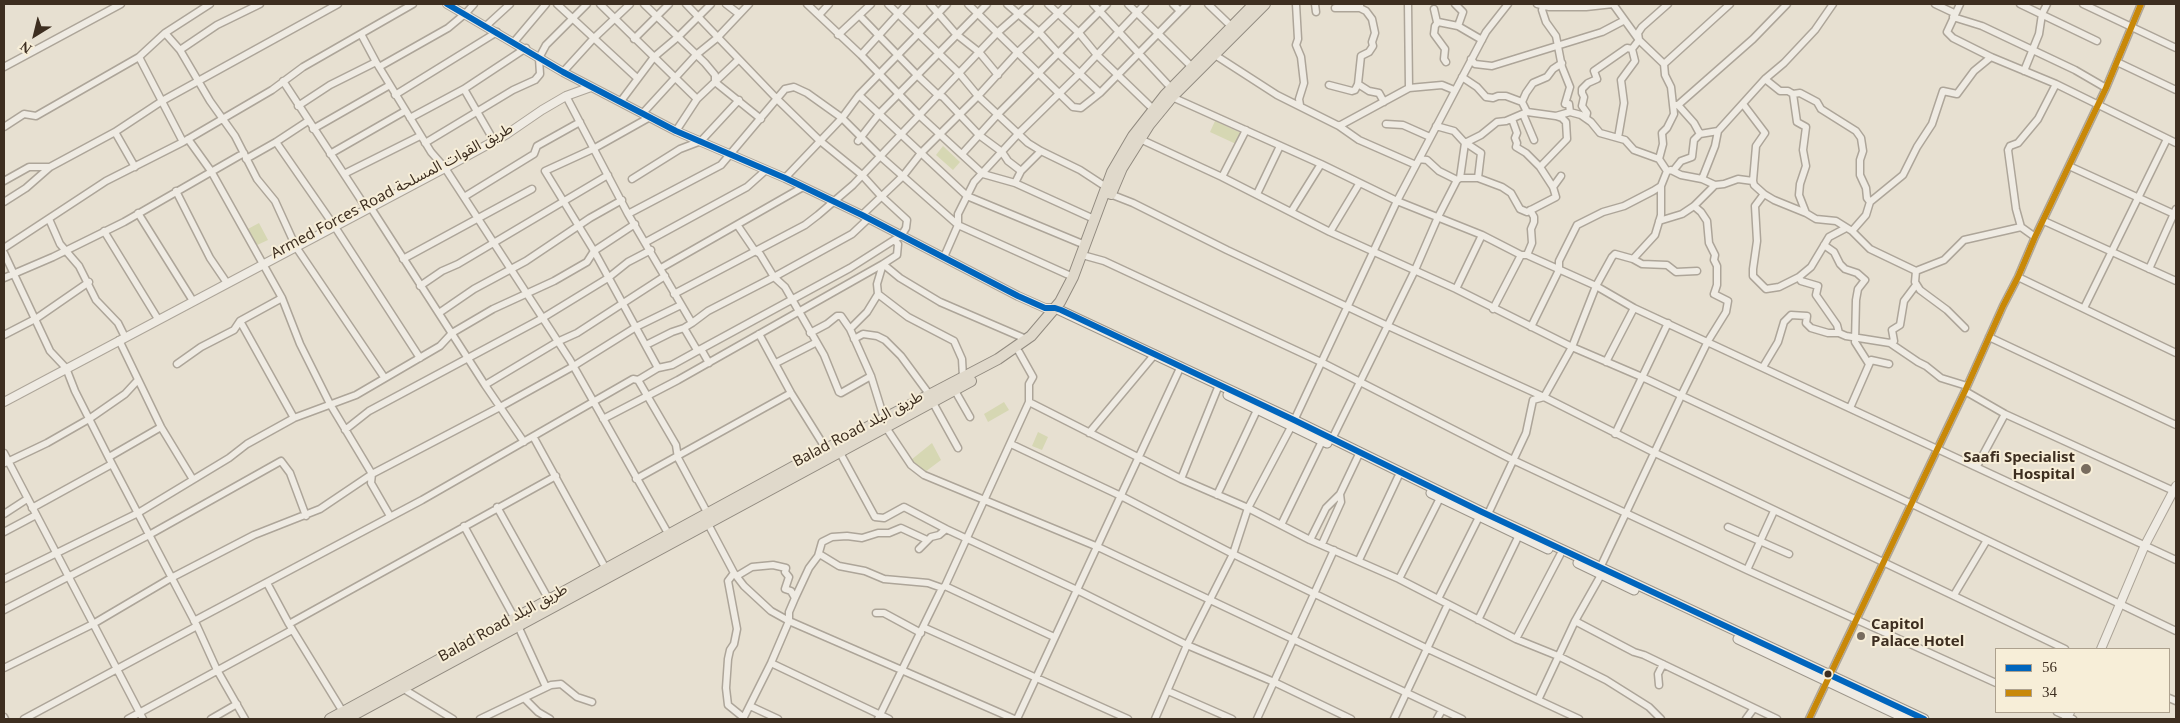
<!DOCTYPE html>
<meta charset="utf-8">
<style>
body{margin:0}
#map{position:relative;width:2180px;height:723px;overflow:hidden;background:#e7e0d1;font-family:Georgia,serif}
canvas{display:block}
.frame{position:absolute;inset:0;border:5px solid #3d2e20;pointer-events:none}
.legend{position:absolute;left:1995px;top:648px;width:175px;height:65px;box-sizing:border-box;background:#f7eed8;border:1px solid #ada18e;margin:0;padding:6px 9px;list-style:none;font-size:15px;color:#3d2e20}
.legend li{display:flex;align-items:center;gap:10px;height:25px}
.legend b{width:25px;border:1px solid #ada18e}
.north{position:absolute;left:10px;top:10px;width:50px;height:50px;-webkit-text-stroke:4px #f7eed8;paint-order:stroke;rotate:216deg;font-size:14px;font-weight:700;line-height:20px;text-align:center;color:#3d2e20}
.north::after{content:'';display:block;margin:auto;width:18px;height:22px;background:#3d2e20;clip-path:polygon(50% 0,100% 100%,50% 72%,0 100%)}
</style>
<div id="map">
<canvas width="2180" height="723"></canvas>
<div class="frame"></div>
<ul class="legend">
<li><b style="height:6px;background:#0065bd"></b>56</li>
<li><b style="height:6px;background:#c88808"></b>34</li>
</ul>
<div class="north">N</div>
</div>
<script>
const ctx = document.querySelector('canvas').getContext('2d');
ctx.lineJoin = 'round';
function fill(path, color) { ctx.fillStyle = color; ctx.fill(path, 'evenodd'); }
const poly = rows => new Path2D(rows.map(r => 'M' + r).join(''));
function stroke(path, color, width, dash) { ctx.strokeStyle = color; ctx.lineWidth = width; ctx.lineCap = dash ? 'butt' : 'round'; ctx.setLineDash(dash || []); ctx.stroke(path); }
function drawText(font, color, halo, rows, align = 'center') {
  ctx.font = font + ' Georgia,"Noto Sans Arabic",serif'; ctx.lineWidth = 4; ctx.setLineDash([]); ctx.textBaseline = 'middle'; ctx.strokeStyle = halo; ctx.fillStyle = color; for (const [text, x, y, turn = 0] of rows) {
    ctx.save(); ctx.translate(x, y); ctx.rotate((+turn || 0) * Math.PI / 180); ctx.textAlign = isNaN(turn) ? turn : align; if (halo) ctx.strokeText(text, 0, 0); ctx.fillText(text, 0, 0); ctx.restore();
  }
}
fill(poly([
 [1215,121,1241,133,1236,144,1210,132],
 [943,146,960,162,953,170,936,155],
 [259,223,268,240,255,246,246,230],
 [1004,402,1009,410,988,422,984,414],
 [1038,432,1048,437,1042,450,1032,446],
 [932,443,941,460,925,472,911,460]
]), '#d6d7b3');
const minor = poly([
 [557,4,637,78],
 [600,4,697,99],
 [644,4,705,63,715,75,715,82,761,119],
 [686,4,778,100,819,140,862,175,881,196,907,220,906,228,901,236,894,240,898,244,897,255,883,264,877,284,878,294,867,312,850,329,871,376,884,418],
 [726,4,739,14],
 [807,4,861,55,919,115,983,174,1015,183,1094,219],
 [888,4,959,73,978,96,1028,143,1041,151,1080,170,1106,187],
 [930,4,956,34,979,52,998,75],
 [968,4,1073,107,1081,108,1100,93,1187,4],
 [1007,4,1039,32,1059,54,1100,93],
 [1048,4,1079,33,1097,55,1153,109],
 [1093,4,1171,88],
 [1128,4,1192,67],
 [1173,4,1180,11],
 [1208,4,1232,27],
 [1296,4,1298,39,1296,45,1301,57,1304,83,1299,99,1300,105],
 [1315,4,1316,12],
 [1408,4,1409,88],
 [1455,4,1463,12,1458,26,1482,40],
 [1537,4,1549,7,1586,7,1613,4],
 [1613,4,1639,40,1664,64,1665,75,1671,87,1673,105,1678,105,1694,123,1700,134,1694,140,1692,157,1681,161,1673,171],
 [1935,4,1954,13],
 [1960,4,1947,32,1953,38,1991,57,2056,84,2176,143],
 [2020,4,2097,41],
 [2083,4,2176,48],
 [1543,6,1542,10,1546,22,1556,36,1562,67,1570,87,1565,104,1569,104,1570,112],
 [1335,8,1360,8],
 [1434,9,1437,22],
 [819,15,829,4],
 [859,15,917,75,938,95,943,97,979,135,1002,152,1008,161,1021,171],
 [1953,17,1982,26,2075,70,2106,88],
 [486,26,510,4],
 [165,33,210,4],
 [361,34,376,62,431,152,445,168,570,360,669,535],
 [838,35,871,4],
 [634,39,669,4],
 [514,42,546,4],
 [180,50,217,25,260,4],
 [861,55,907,4],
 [1215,55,1277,95,1339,126,1359,140,1416,165],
 [139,57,183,142],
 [1471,59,1475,64,1492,66,1602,32,1623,21],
 [1446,62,1444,59,1445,49,1434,34,1435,26,1438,22,1458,26],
 [2117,62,2176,90],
 [1664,64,1730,4],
 [4,67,121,4],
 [379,67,448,28,466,13,474,4],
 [2024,71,2039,34,2042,14,2047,4],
 [563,72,593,39,630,4],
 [1462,77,1477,87,1486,97,1493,98,1498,96,1506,96,1522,102,1527,112,1556,116,1570,112,1581,115,1591,122,1600,133,1625,140,1634,150,1659,159,1667,171,1671,170,1681,175,1702,179,1715,185,1724,184,1738,179,1753,181,1754,185,1764,194,1774,200,1806,213,1816,219,1836,221,1852,231,1870,249,1916,271],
 [1765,79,1780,91,1788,91,1793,94,1797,122,1806,127,1803,150,1806,166,1800,184,1799,195,1806,213],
 [283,81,363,203,371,208,485,385,524,442],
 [1358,84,1361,56,1369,52,1373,46,1372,42,1375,33,1372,19,1366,11,1360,8,1360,4],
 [1329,85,1352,91,1355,90,1358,84,1369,91,1379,93,1384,102],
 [464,89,494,141],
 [1793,94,1800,93,1817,102,1821,109,1856,131,1861,138,1863,151,1860,160,1860,175,1866,188,1867,198,1870,202],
 [395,95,497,32],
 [859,95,967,196,1085,245],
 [566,96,628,214,692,323,708,311,774,277,852,234,869,218],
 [1172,97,1321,164,1397,201,1482,235,1521,255,1527,255,1596,286,1634,308,2176,560],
 [621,101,654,57,679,36,711,4],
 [1522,102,1526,93,1533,83,1547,77,1553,69,1562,63],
 [1743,104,1765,133,1756,146,1753,181],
 [1678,105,1753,39,1787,4],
 [298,106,330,85,376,62],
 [643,113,696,55,717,38,749,4],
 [1523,114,1534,140],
 [410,118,464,89,526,48],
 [1586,118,1587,113,1582,106,1584,97,1582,93,1582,89,1588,83,1597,79,1594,71,1627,48,1632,49],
 [308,121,276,142,335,227,420,358],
 [1386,124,1403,125,1430,137],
 [1339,126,1409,88,1442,85,1454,90],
 [4,127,24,114,36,116,139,57,165,33,180,50,210,101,235,136,257,179,275,201,296,247,384,377],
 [313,129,390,85],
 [676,131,697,99,738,60],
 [115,132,135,167],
 [1700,134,1718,131],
 [1618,138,1624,103,1621,80,1635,61,1632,49,1639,40,1638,33,1642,27,1668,4],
 [188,139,211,171,282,298,300,344,330,404,372,474,371,483,390,516],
 [1140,139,1222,177,1330,232,1456,289,1572,347,1642,377,1912,504,2176,631],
 [858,141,879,114,987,4],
 [425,143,513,90,535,80,540,74,539,58,546,45,587,4],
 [1465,143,1481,135,1497,122,1506,121,1527,112],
 [1466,143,1481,153,1478,178],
 [330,154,405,111],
 [962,154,998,114,1107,4],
 [246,159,276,142],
 [1419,159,1427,160,1439,171,1457,180],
 [1659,159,1663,144,1662,133,1667,128,1674,114,1673,105],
 [2069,166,2174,214],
 [1540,167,1567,139,1566,122,1562,118,1556,116],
 [344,174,420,136],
 [1222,177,1246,130],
 [785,178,842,118,859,95,947,4],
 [1460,178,1478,178,1502,187,1511,193,1520,209,1527,212,1556,197,1553,187,1540,167,1526,153,1516,147,1517,143,1515,138,1517,133,1512,119],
 [632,179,680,149,701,141,739,100],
 [1702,179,1715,146,1718,131,1765,79,1784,63,1815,30,1833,4],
 [4,181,29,167,50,167,115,132,162,101,338,4],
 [1015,183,1021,171,1041,151],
 [1553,187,1561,176],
 [176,191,210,258,227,283],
 [1110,194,1133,203,1227,250,1388,326,1544,397,1653,452,2065,649],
 [1257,194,1280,146],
 [1764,194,1755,206,1757,241,1753,269,1753,276,1766,289,1779,287,1799,277,1811,267,1829,237,1846,228],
 [464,197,534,154,537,146,580,122],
 [4,202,26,188,50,167],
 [1291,212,1321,164],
 [138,213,193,301],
 [628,214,721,165,785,89,794,87,807,93,842,118,880,156,958,225,1073,277],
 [862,215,903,176,921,153,978,96,1017,53,1068,4],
 [49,219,60,244,79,266,96,300,118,323,125,337],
 [1659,221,1682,214,1694,206,1715,185],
 [2044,221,2176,281],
 [635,224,594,251,658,368,638,380],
 [738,226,755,251,760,254,774,277,785,287,824,355,839,392,841,393,871,376],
 [2021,227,2016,209,2008,150,2010,146,2018,143,2038,119,2056,84],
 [104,231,158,319],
 [1852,231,1866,215,1870,202,1903,175,1917,147,1932,124,1943,91,1957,94,1974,71,1991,57],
 [1330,232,1359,184],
 [646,242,747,187,766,170],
 [1824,245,1834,252,1840,264,1845,269,1857,273,1865,280,1858,289,1856,300,1855,342,1869,364],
 [4,248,106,181,183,142,272,90,303,67,413,4],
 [4,253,50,351,66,368,75,391,112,464,197,626,217,670,245,719],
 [1527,255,1532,243,1531,229,1534,222,1534,217,1530,210],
 [1086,256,1104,261,1321,362,1513,460,1747,570,1996,683],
 [944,257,958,225,958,214,974,182,1018,134,1079,74,1145,4],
 [403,259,532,189],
 [1633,259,1655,235,1661,215,1661,186],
 [661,268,803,187],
 [2149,269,2176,209],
 [1916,271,1944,260,1964,240,2021,227,2035,237],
 [1916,271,1915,282,1920,290,1947,310,1965,328],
 [1799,277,1801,281,1818,286,1816,295,1837,325,1839,333],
 [2018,277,2176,353],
 [4,278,53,257,124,222,244,153],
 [420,286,442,271,458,264,608,175],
 [1456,289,1482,235],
 [674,294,805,225,818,215,853,185,997,33,1030,4],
 [878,294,908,317,954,341,962,359,963,377],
 [2084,308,2167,139],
 [1493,309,1521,255],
 [439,313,474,289,526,261,590,218,622,200],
 [240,321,294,418],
 [692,323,684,328,697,350,701,349,709,363],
 [1531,327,1559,270,1559,261,1577,225,1603,212,1624,206,1653,191,1661,186,1667,171],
 [810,333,827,324,837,316,841,316,850,329],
 [759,334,791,393,826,449],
 [4,335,37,318,89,282],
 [1989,337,2176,425],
 [854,339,863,334,877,336,885,340,901,356,929,394],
 [119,340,161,427,192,478],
 [1890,343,1894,341,1892,330,1900,325,1904,301,1916,285],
 [646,345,672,332,684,328],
 [1606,362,1634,308],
 [776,363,815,343],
 [177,364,201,347,234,330,240,321,282,298],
 [1763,367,1778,342,1784,322,1791,315,1807,316,1806,323,1811,328,1828,333,1839,333,1846,336,1890,343,1918,362,1926,366,1941,378,1967,386],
 [658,368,672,365,701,349,850,268,894,240],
 [485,385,557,342,577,333,665,276],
 [954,389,970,417],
 [1965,391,2005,414,2176,492],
 [932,401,958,448],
 [1029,402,1181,479,1248,508,1310,540,1399,579,1516,639,1558,656,1606,680,1649,707,1661,719],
 [1850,408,1871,360,1889,364],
 [603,419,678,380,883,264,900,278,940,302,1026,339],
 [885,426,911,465,924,475,1098,547,1462,719],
 [345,430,369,411,541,319,608,278,628,262,651,250],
 [1089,433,1155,354],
 [1615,434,1668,323],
 [534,438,606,569],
 [1332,439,1415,270,1438,217,1457,180,1460,178,1465,143,1454,131,1436,126],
 [1011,444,1121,496,1233,554,1428,649,1579,719],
 [839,451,875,517,884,518,904,507,946,529,1077,590,1187,645,1274,682,1351,719],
 [4,453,143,719],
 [109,457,161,427],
 [5,463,47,443,89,419,125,394,137,381],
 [1977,466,2005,414],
 [636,479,791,393],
 [1181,479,1219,385],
 [1217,495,1258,408],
 [497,507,549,600],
 [32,508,112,464],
 [4,514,27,499],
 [1488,514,1526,433,1533,400,1544,397,1572,347,1596,286,1612,257,1615,254,1633,259,1642,264,1667,265,1676,272,1697,271],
 [707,522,734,573,744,586,771,611,789,621,1014,719],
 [1281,525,1323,439],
 [464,526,515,619],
 [1728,527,1789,554],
 [4,532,36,515],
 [1310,540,1326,508,1340,494,1360,452],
 [1322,544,1341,502,1340,494],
 [919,549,931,537,939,535,946,529],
 [818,556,821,555,839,566,865,571,884,579,928,583,942,588],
 [1359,560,1398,477],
 [1747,570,1774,511],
 [734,573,728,581,737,629,734,644,730,650,728,659,726,688,728,705,744,718],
 [737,576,752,567,773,565,786,568,785,572,789,577,785,589,791,591,795,598],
 [4,579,138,513,229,458,247,444,294,418,356,395,440,346,452,333,493,309,554,281,587,262,594,251,545,171,593,149,650,117],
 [1399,579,1440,498],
 [267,583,289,624],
 [945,586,1054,637],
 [1954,595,1987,540],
 [1438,599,1481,513],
 [4,610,149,535,281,461,290,473,306,516],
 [876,613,884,613,921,633],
 [1478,620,1521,531],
 [194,621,422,500,633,379,638,380,676,445,678,458,708,514],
 [1575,621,1634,652,1644,655,1777,719],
 [518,626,546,687],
 [923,627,1128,719],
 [1516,639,1560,555],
 [771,663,889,719],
 [4,668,93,624,171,578,254,535,320,509,372,474,500,407,572,367,636,327,681,305],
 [1659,685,1658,674,1663,664],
 [402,688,453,719],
 [1168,691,1232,719],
 [2169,698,2176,701],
 [525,699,538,712,550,719],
 [1538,700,1575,621,1601,575,1600,568,1681,396,1708,341,1726,312,1728,301,1714,294,1717,285,1717,266,1714,260,1715,255,1709,243,1707,221,1701,212,1694,206],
 [750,706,778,719],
 [343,712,289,624,556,476],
 [2057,712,2073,719],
 [4,717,5,719],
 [24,719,197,626],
 [128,719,292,630],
 [211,719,237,704],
 [480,719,551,685,561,684,577,697,592,702],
 [743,719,771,663,789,621,789,612,795,598,809,568,818,556,822,542,832,537,847,536,862,538,878,533,889,533,901,528,927,540],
 [878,719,942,588,945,586,1029,402,1029,384,1033,377,1019,352],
 [1017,719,1181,366],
 [1155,719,1187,645,1233,554,1248,508,1291,427,1397,201,1486,32,1508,4],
 [1257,719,1334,550],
 [1394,719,1448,604],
 [1437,719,1442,710],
 [1746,719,1754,708],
 [1809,719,1965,391,2003,306,2018,277,2035,237,2106,88,2141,4]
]);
const tertiary = poly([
 [447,4,563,72,676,131,785,178,862,215,1018,296,1045,308,1055,308],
 [4,402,445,168,507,134,542,110,566,96,591,87],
 [2101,649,2145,545,2176,486],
 [2066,719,2070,712]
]);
const secondary = poly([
 [1055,308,1294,420,1482,512,1924,719],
 [1228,395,1327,443],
 [1431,493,1548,549],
 [1578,563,1634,590],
 [1738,639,1907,719]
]);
const trunk = poly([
 [1111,194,1122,168,1149,125,1172,97,1265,4],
 [330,719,826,449,998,359,1031,336,1060,302,1073,277,1112,172,1133,136,1165,95,1254,4],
 [346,719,971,381]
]);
stroke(minor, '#ada599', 9);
stroke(tertiary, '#ada599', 10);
stroke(secondary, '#9c958a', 11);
stroke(trunk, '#928b80', 12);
stroke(minor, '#efebe3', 6);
stroke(tertiary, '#efebe3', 8);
stroke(secondary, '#efebe3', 9);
stroke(trunk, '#e0d9cb', 10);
stroke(poly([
 [447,4,563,72,676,131,785,178,862,215,1018,296,1045,308,1055,308,1061,310,1294,420,1482,512,1924,719]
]), '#0065bd', 6);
stroke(poly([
 [1809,719,1965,391,2003,306,2018,277,2035,237,2106,88,2141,4]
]), '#c88808', 6);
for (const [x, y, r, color] of [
 [2086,469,6,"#786c5e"],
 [1861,636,5,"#786c5e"],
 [1828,674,4.5,"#3d2e20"]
]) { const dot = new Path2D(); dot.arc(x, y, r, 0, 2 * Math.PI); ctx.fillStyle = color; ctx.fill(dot); stroke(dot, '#f7eed8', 2); }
drawText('15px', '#3d2e20', '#f7eed8', [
 ["Armed Forces Road طريق القوات المسلحة",393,193,-28],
 ["Balad Road طريق البلد",859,431,-28],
 ["Balad Road طريق البلد",504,625,-29]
]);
drawText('bold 15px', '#3d2e20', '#f7eed8', [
 ["Saafi Specialist",2075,460],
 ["Hospital",2075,477],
 ["Capitol",1871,627,"left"],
 ["Palace Hotel",1871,644,"left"]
], 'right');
</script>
